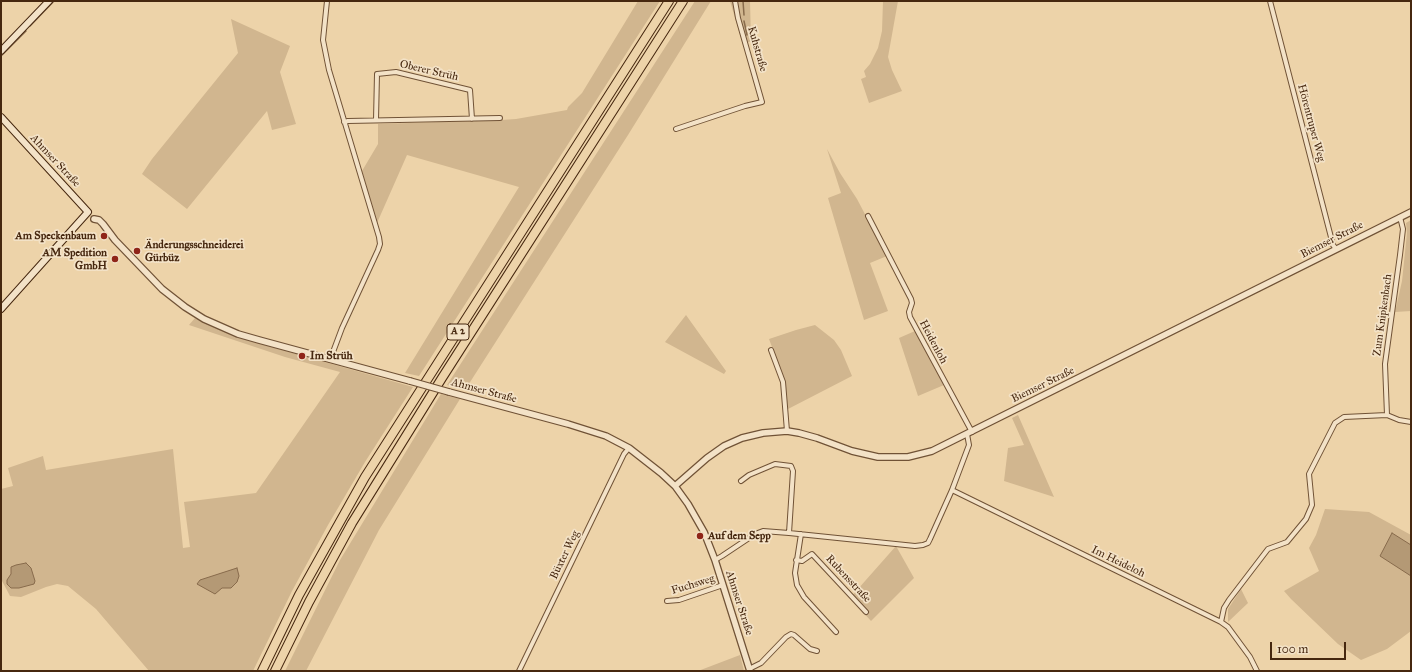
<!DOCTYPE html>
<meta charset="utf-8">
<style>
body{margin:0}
#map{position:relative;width:1412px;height:672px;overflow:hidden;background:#edd3a9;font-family:"IM FELL Great Primer",serif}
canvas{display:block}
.frame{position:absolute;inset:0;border:2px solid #46270f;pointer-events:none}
.scale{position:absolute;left:1270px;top:642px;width:76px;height:18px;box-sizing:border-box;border:2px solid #46270f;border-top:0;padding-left:5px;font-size:12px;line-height:14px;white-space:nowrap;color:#46270f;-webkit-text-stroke:3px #f3e2c7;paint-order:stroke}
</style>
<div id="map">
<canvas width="1412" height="672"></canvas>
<div class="frame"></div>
<div class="scale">100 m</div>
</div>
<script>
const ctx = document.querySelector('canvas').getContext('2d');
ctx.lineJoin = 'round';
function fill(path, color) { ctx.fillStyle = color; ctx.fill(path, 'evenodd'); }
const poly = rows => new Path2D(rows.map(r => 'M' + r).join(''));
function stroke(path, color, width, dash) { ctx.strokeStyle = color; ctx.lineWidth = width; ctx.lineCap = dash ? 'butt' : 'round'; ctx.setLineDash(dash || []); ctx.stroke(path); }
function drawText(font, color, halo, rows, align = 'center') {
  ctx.font = font + ' "IM FELL Great Primer",serif'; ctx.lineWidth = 3.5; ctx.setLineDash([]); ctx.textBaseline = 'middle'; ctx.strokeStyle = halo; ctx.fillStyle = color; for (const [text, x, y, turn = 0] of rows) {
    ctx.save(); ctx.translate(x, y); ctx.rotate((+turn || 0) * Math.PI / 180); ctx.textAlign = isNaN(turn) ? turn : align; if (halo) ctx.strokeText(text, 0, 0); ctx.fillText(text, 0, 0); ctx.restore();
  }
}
fill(poly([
 [638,1,660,1,419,376,405,373,519,187,407,155,377,223,362,171,378,144,378,124,501,120,516,119,567,110,568,107,582,93],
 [695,1,711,1,628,135,465,390,447,385],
 [730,1,750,1,751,41,743,45],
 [883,1,898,1,888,57,892,70,902,91,869,103,861,79,866,77,864,71,870,64,878,48,882,31],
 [231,19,290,46,280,72,296,124,272,130,267,111,187,209,142,174,152,159,238,53],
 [827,149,840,173,857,199,887,256,870,263,888,311,864,320,828,198,841,193],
 [1411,220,1411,311,1395,312,1402,281,1407,233,1406,223],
 [686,315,726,371,724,374,665,342],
 [195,318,233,336,413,387,365,462,328,525,292,591,253,671,149,671,96,609,68,586,57,584,46,587,21,597,10,596,1,579,1,489,13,486,8,468,43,456,46,470,173,449,183,548,190,547,184,502,256,493,340,372,285,357,189,325],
 [815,325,834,340,841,350,852,376,788,409,784,379,769,339,796,330],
 [915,331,944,385,918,396,899,338],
 [441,394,460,399,379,530,306,671,285,671,340,560],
 [1018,415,1054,497,1004,481,1008,448,1024,445,1012,418],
 [1325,509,1369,512,1411,535,1411,631,1387,649,1361,660,1338,644,1291,599,1284,591,1319,571,1309,548,1316,535],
 [896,546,914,578,871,621,850,598],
 [1241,589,1248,603,1228,622,1228,609],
 [740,655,744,671,698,671]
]), '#d1b68f');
const water = poly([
 [1392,533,1411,545,1411,576,1380,556,1392,533],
 [26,563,31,568,35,581,34,584,19,588,11,588,7,584,7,580,11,574,11,567,16,565,26,563],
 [237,568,239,576,237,582,231,588,222,588,215,594,197,584,200,580,237,568]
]);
fill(water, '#b49975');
stroke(water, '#886b4c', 1);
stroke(poly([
 [743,1,744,15],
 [744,21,747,35],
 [30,26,54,1],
 [1,56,26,31]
]), '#886b4c', 1.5);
const minor = poly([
 [327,1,323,40,329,70,379,237,380,244,378,250,342,328,330,360],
 [1270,1,1333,245,1336,249],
 [376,120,377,74,396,72,470,90,472,119],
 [344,122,348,121,500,118],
 [676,129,745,106,762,102,738,18,735,1],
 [868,216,911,299,912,303,909,312,910,317,972,432],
 [1400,217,1403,229,1400,255,1385,364,1387,415,1399,420,1411,422],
 [771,350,783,382,787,431],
 [741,481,749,475,775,464,791,466,793,471,789,533],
 [952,490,1221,622,1228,627,1250,657,1257,671],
 [801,534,795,573,797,585,804,597,836,632],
 [715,560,722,556,755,534,763,531,789,533,915,546,923,545,928,543,930,539,952,490,969,445,967,434],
 [796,560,802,561,812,554,866,612],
 [667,601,679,600,723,585],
 [1221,622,1224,608,1229,600,1268,549,1287,542,1306,519,1312,505,1309,474,1335,423,1344,417,1387,415],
 [749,669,761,663,786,637,791,634,794,635,810,649,817,651],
 [519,671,624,454,629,448]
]);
const tertiary = poly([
 [94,219,99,220,103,224,115,240,162,289,185,307,204,319,238,334,259,340,410,381],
 [449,392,568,424,606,436,629,448,661,473,675,486,688,504,704,532,715,560,750,671],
 [675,486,707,458,724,446,742,438,763,433,787,431,799,433,817,438,852,451,878,457,908,457,932,451,1411,212]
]);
const secondary = poly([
 [1,51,49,1],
 [1,117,88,212,1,309]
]);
const motorway = poly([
 [262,671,299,595,365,477,669,1],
 [275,671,309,602,352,523,442,378,683,1]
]);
stroke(minor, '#705236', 6);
stroke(tertiary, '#705236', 8);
stroke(secondary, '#46270f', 8);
stroke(motorway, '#46270f', 10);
stroke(minor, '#f3e2c7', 4);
stroke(tertiary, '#f3e2c7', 5.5);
stroke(secondary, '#f3e2c7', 6);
stroke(motorway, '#edd3a9', 8);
const tertiaryBridge = poly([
 [410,381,449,392]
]);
stroke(tertiaryBridge, '#705236', 8, []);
stroke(tertiaryBridge, '#f3e2c7', 5.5);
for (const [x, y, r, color] of [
 [104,236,4,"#8f2418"],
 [137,251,4,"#8f2418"],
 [115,259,4,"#8f2418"],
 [302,356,4,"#8f2418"],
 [700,536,4,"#8f2418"]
]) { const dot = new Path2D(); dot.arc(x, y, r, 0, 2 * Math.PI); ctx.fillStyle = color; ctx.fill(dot); stroke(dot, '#f3e2c7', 1.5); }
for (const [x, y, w] of [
 [458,332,22]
]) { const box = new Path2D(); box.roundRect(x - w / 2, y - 8, w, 16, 3); ctx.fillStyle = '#f3e2c7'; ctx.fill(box); stroke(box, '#46270f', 1); }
drawText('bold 10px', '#46270f', null, [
 ["A 2",458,332]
]);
drawText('11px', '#46270f', '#f3e2c7', [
 ["Kuhstraße",757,49,74],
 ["Oberer Strüh",429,71,13],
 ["Hörentruper Weg",1311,123,75],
 ["Ahmser Straße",55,161,47],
 ["Biemser Straße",1332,240,-27],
 ["Zum Knipkenbach",1383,315,-82],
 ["Heidenloh",933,342,62],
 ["Biemser Straße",1043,385,-26],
 ["Ahmser Straße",484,391,15],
 ["Büxter Weg",565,555,-64],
 ["Im Heideloh",1118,562,26],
 ["Rubensstraße",848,579,47],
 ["Fuchsweg",693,585,-17],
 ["Ahmser Straße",739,603,72]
]);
drawText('bold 11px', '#46270f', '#f3e2c7', [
 ["Am Speckenbaum",96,236,"right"],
 ["Änderungsschneiderei",145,245],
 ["Gürbüz",145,258],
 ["AM Spedition",107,253,"right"],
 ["GmbH",107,266,"right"],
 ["Im Strüh",310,356],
 ["Auf dem Sepp",708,536]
], 'left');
</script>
